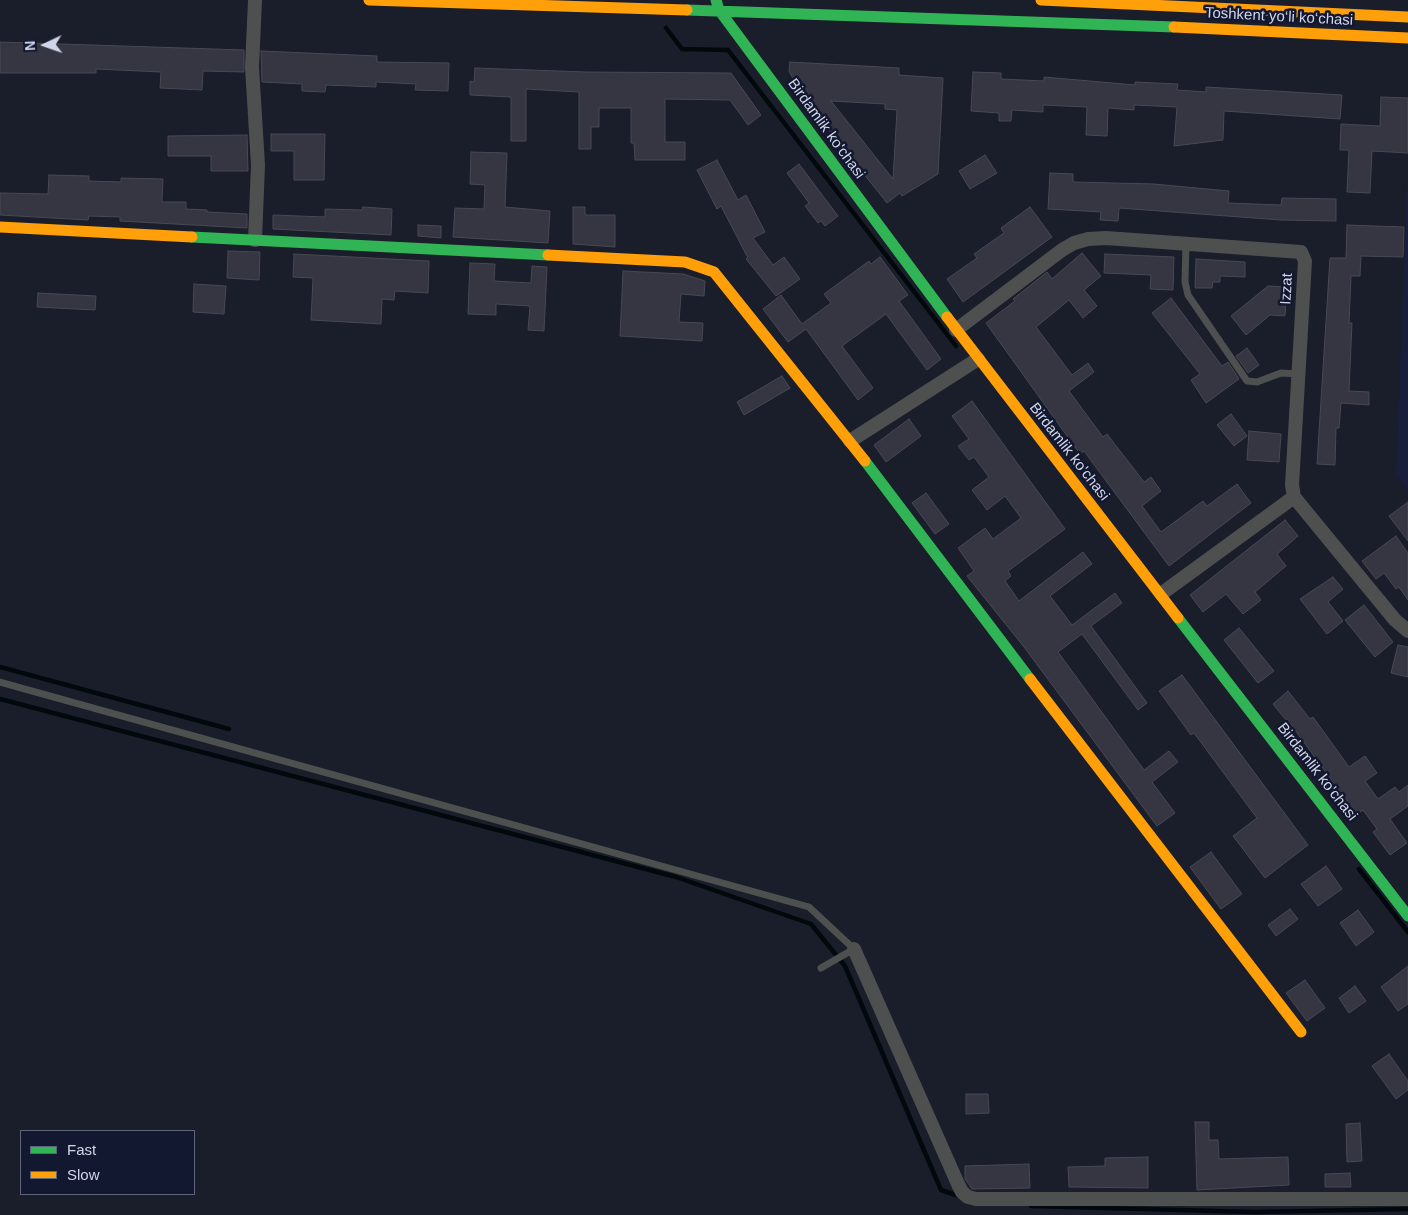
<!DOCTYPE html>
<meta charset="utf-8">
<style>
body{margin:0}
#map{position:relative;width:1408px;height:1215px;overflow:hidden;background:#1a1d2a;font-family:Helvetica,sans-serif}
canvas{display:block}
.legend{position:absolute;left:20px;top:1130px;width:175px;height:65px;box-sizing:border-box;background:#131831;border:1px solid #5f647a;margin:0;padding:6px 9px;list-style:none;font-size:15px;color:#d0d5e7}
.legend li{display:flex;align-items:center;gap:10px;height:25px}
.legend b{width:25px;border:1px solid #5f647a}
.north{position:absolute;left:20px;top:20px;width:50px;height:50px;-webkit-text-stroke:4px #131831;paint-order:stroke;rotate:267deg;font-size:14px;font-weight:700;line-height:20px;text-align:center;color:#d0d5e7}
.north::after{content:'';display:block;margin:auto;width:18px;height:22px;background:#d0d5e7;clip-path:polygon(50% 0,100% 100%,50% 72%,0 100%)}
</style>
<div id="map">
<canvas width="1408" height="1215"></canvas>
<ul class="legend">
<li><b style="height:6px;background:#30b455"></b>Fast</li>
<li><b style="height:6px;background:#ff9f0a"></b>Slow</li>
</ul>
<div class="north">N</div>
</div>
<script>
const ctx = document.querySelector('canvas').getContext('2d');
ctx.lineJoin = 'round';
function fill(path, color) { ctx.fillStyle = color; ctx.fill(path, 'evenodd'); }
const poly = rows => new Path2D(rows.map(r => 'M' + r).join(''));
function stroke(path, color, width, dash) { ctx.strokeStyle = color; ctx.lineWidth = width; ctx.lineCap = dash ? 'butt' : 'round'; ctx.setLineDash(dash || []); ctx.stroke(path); }
function drawText(font, color, halo, rows, align = 'center') {
  ctx.font = font + ' Helvetica,sans-serif'; ctx.lineWidth = 5; ctx.setLineDash([]); ctx.textBaseline = 'middle'; ctx.strokeStyle = halo; ctx.fillStyle = color; for (const [text, x, y, turn = 0] of rows) {
    ctx.save(); ctx.translate(x, y); ctx.rotate((+turn || 0) * Math.PI / 180); ctx.textAlign = isNaN(turn) ? turn : align; if (halo) ctx.strokeText(text, 0, 0); ctx.fillText(text, 0, 0); ctx.restore();
  }
}
fill(poly([
 [1408,158,1408,489,1396,476]
]), '#191f3b');
stroke(poly([
 [666,28,682,49,728,50,956,346],
 [0,667,229,729],
 [0,699,676,877,811,924,845,966,941,1190,959,1196],
 [1359,869,1408,932],
 [1031,1206,1254,1212,1408,1209]
]), '#02090c', 4.5);
const building = poly([
 [0,42,244,50,244,72,203,71,202,90,160,88,161,72,96,69,96,73,0,73,0,42],
 [261,51,377,56,377,62,449,63,448,91,415,90,416,84,376,82,376,87,326,85,325,92,302,91,302,84,262,82,261,51],
 [790,62,899,68,899,75,943,78,938,174,902,196,900,193,887,203,804,99,789,71,790,62],
 [831,101,885,104,885,109,897,110,893,179,831,101],
 [475,68,586,72,731,73,761,115,748,125,730,100,665,99,665,142,685,142,685,160,635,160,634,143,631,143,631,108,599,108,599,127,591,127,591,149,579,149,579,92,526,89,526,141,511,141,511,97,470,95,470,81,474,82,475,68],
 [973,72,1001,73,1001,79,1044,81,1044,77,1135,85,1135,82,1178,84,1177,90,1206,92,1206,87,1342,95,1340,119,1224,111,1223,140,1174,146,1177,107,1134,105,1134,110,1108,108,1107,136,1086,135,1087,107,1043,105,1043,112,1012,110,1011,121,999,121,999,113,971,111,973,72],
 [1381,97,1408,98,1408,153,1372,151,1370,193,1347,192,1349,150,1340,150,1341,124,1380,126,1381,97],
 [271,134,325,134,324,180,294,180,294,151,271,151,271,134],
 [247,135,248,171,211,171,211,156,168,156,168,136,247,135],
 [471,152,507,153,505,207,550,211,548,243,453,237,455,208,484,209,485,185,470,184,471,152],
 [985,155,997,173,970,189,959,171,985,155],
 [717,160,738,200,746,195,765,232,753,238,773,265,784,257,800,279,776,296,746,259,748,258,721,206,717,209,697,170,717,160],
 [799,164,838,216,825,226,821,221,818,223,805,206,809,203,787,173,799,164],
 [1050,173,1073,174,1073,182,1154,184,1229,191,1228,203,1281,205,1282,198,1336,199,1336,221,1281,220,1119,208,1118,221,1100,220,1101,212,1048,209,1050,173],
 [49,175,89,176,89,181,121,182,121,178,163,179,162,202,186,202,186,209,207,210,207,212,247,214,247,228,120,221,120,217,89,216,88,220,0,215,0,193,48,194,49,175],
 [363,207,392,209,391,235,273,229,273,215,325,217,325,209,362,210,363,207],
 [573,207,585,207,585,215,615,215,615,247,573,244,573,207],
 [1030,207,1052,237,963,302,947,279,977,258,974,254,1004,233,1001,228,1030,207],
 [418,225,441,226,441,238,418,236,418,225],
 [1347,225,1404,227,1403,257,1361,256,1360,276,1351,276,1349,323,1352,323,1349,391,1369,392,1369,405,1341,403,1339,428,1336,428,1335,465,1317,464,1330,258,1346,258,1347,225],
 [228,251,260,252,259,280,227,278,228,251],
 [1082,253,1101,276,1084,290,1097,306,1083,318,1069,300,1036,327,1072,375,1088,363,1094,372,1069,391,1103,437,1107,434,1144,482,1151,477,1161,491,1142,506,1161,532,1203,501,1207,506,1237,484,1251,503,1169,566,1084,451,1080,454,986,323,1015,301,1013,299,1047,272,1052,279,1082,253],
 [294,254,429,261,428,293,395,291,394,300,382,299,381,324,311,320,313,278,293,277,294,254],
 [1105,254,1174,257,1173,290,1150,289,1151,275,1104,273,1105,254],
 [880,257,908,295,899,301,941,359,927,370,886,314,842,346,873,388,858,400,806,329,788,342,763,309,781,295,802,324,831,303,824,294,869,261,871,264,880,257],
 [1196,259,1245,262,1245,277,1220,276,1220,282,1213,282,1212,288,1195,288,1196,259],
 [470,263,495,264,494,281,531,283,532,266,547,267,544,331,528,330,530,306,496,304,496,315,468,314,470,263],
 [623,271,683,274,705,281,704,296,681,294,679,322,703,323,702,341,620,336,623,271],
 [194,284,226,286,224,314,193,312,194,284],
 [1268,286,1287,287,1285,316,1270,315,1246,335,1231,316,1268,286],
 [38,293,96,296,95,310,37,307,38,293],
 [1171,298,1222,366,1228,362,1239,379,1206,403,1191,380,1200,374,1152,313,1171,298],
 [1247,348,1259,365,1248,373,1236,356,1247,348],
 [782,376,790,388,744,415,737,402,782,376],
 [972,401,1065,529,1008,571,1011,576,1005,581,1019,601,1083,552,1092,564,1050,596,1072,625,1115,593,1122,603,1091,626,1147,703,1138,710,1082,634,1058,652,1144,770,1169,751,1178,762,1152,782,1175,813,1157,826,1024,647,967,576,974,571,958,548,985,528,993,539,1021,518,1005,496,987,510,972,490,989,477,974,457,969,460,958,446,969,439,952,416,972,401],
 [1231,414,1247,436,1234,446,1217,425,1231,414],
 [909,419,921,436,886,462,874,445,909,419],
 [1249,431,1281,434,1279,462,1247,460,1249,431],
 [926,493,949,524,935,534,912,503,926,493],
 [1408,502,1408,541,1389,516,1408,502],
 [1285,520,1298,536,1277,554,1286,566,1255,592,1261,600,1243,614,1226,594,1203,612,1190,595,1285,520],
 [1396,536,1408,553,1408,600,1399,587,1396,589,1384,573,1376,579,1362,561,1396,536],
 [1333,577,1343,589,1328,602,1343,621,1327,634,1300,599,1333,577],
 [1364,605,1393,642,1375,657,1345,620,1364,605],
 [1239,628,1274,671,1258,683,1224,640,1239,628],
 [1398,645,1408,647,1408,677,1391,673,1398,645],
 [1182,675,1308,845,1265,878,1233,836,1257,818,1194,733,1191,735,1159,691,1182,675],
 [1288,691,1310,719,1313,717,1349,767,1365,756,1377,773,1365,781,1378,799,1395,787,1399,792,1408,785,1408,806,1390,819,1407,843,1390,855,1373,832,1377,829,1363,810,1358,814,1344,797,1287,719,1286,720,1273,704,1288,691],
 [1211,852,1242,894,1221,909,1190,867,1211,852],
 [1326,866,1342,889,1318,906,1301,884,1326,866],
 [1290,909,1298,919,1276,936,1268,925,1290,909],
 [1358,910,1374,932,1356,946,1340,923,1358,910],
 [1408,966,1408,1004,1398,1011,1381,987,1408,966],
 [1305,980,1325,1008,1307,1021,1286,993,1305,980],
 [1355,986,1366,1001,1349,1013,1339,998,1355,986],
 [1389,1054,1408,1081,1408,1090,1396,1099,1372,1066,1389,1054],
 [966,1094,988,1094,989,1113,966,1114,966,1094],
 [1195,1122,1209,1122,1209,1140,1218,1140,1219,1159,1288,1157,1289,1185,1197,1190,1195,1122],
 [1360,1123,1362,1161,1347,1162,1346,1124,1360,1123],
 [1148,1157,1148,1188,1069,1187,1068,1167,1105,1166,1105,1158,1148,1157],
 [1029,1164,1030,1188,972,1189,965,1179,965,1166,1029,1164],
 [1350,1173,1351,1187,1325,1187,1325,1174,1350,1173]
]);
fill(building, '#363642');
stroke(building, '#484954', 1);
stroke(poly([
 [1186,243,1185,282,1188,295,1247,381,1257,382,1281,373,1299,374],
 [0,682,809,907,854,949,821,968]
]), '#4d504f', 7);
stroke(poly([
 [255,240,258,165,252,67,255,0],
 [956,330,1062,250,1074,243,1088,239,1106,238,1301,252,1305,261,1292,485,1294,497,1395,620,1408,631],
 [850,441,978,359],
 [1161,594,1294,497],
 [854,949,958,1184,962,1192,968,1197,976,1199,1408,1199]
]), '#4d504f', 14);
stroke(poly([
 [716,0,719,10,947,317],
 [687,10,1174,27],
 [192,237,548,255],
 [865,461,1030,679],
 [1178,618,1408,916]
]), '#30b455', 11);
stroke(poly([
 [369,0,687,10],
 [1041,0,1408,17],
 [1174,27,1408,38],
 [0,227,192,237],
 [548,255,685,262,714,272,865,461],
 [947,317,1178,618],
 [1030,679,1301,1032]
]), '#ff9f0a', 11);
drawText('15px', '#d0d5e7', '#131831', [
 ["Toshkent yo‘li ko‘chasi",1279,17,3],
 ["Birdamlik ko'chasi",826,129,54],
 ["Izzat",1287,289,-87],
 ["Birdamlik ko'chasi",1069,452,52],
 ["Birdamlik ko'chasi",1317,772,52]
]);
</script>
